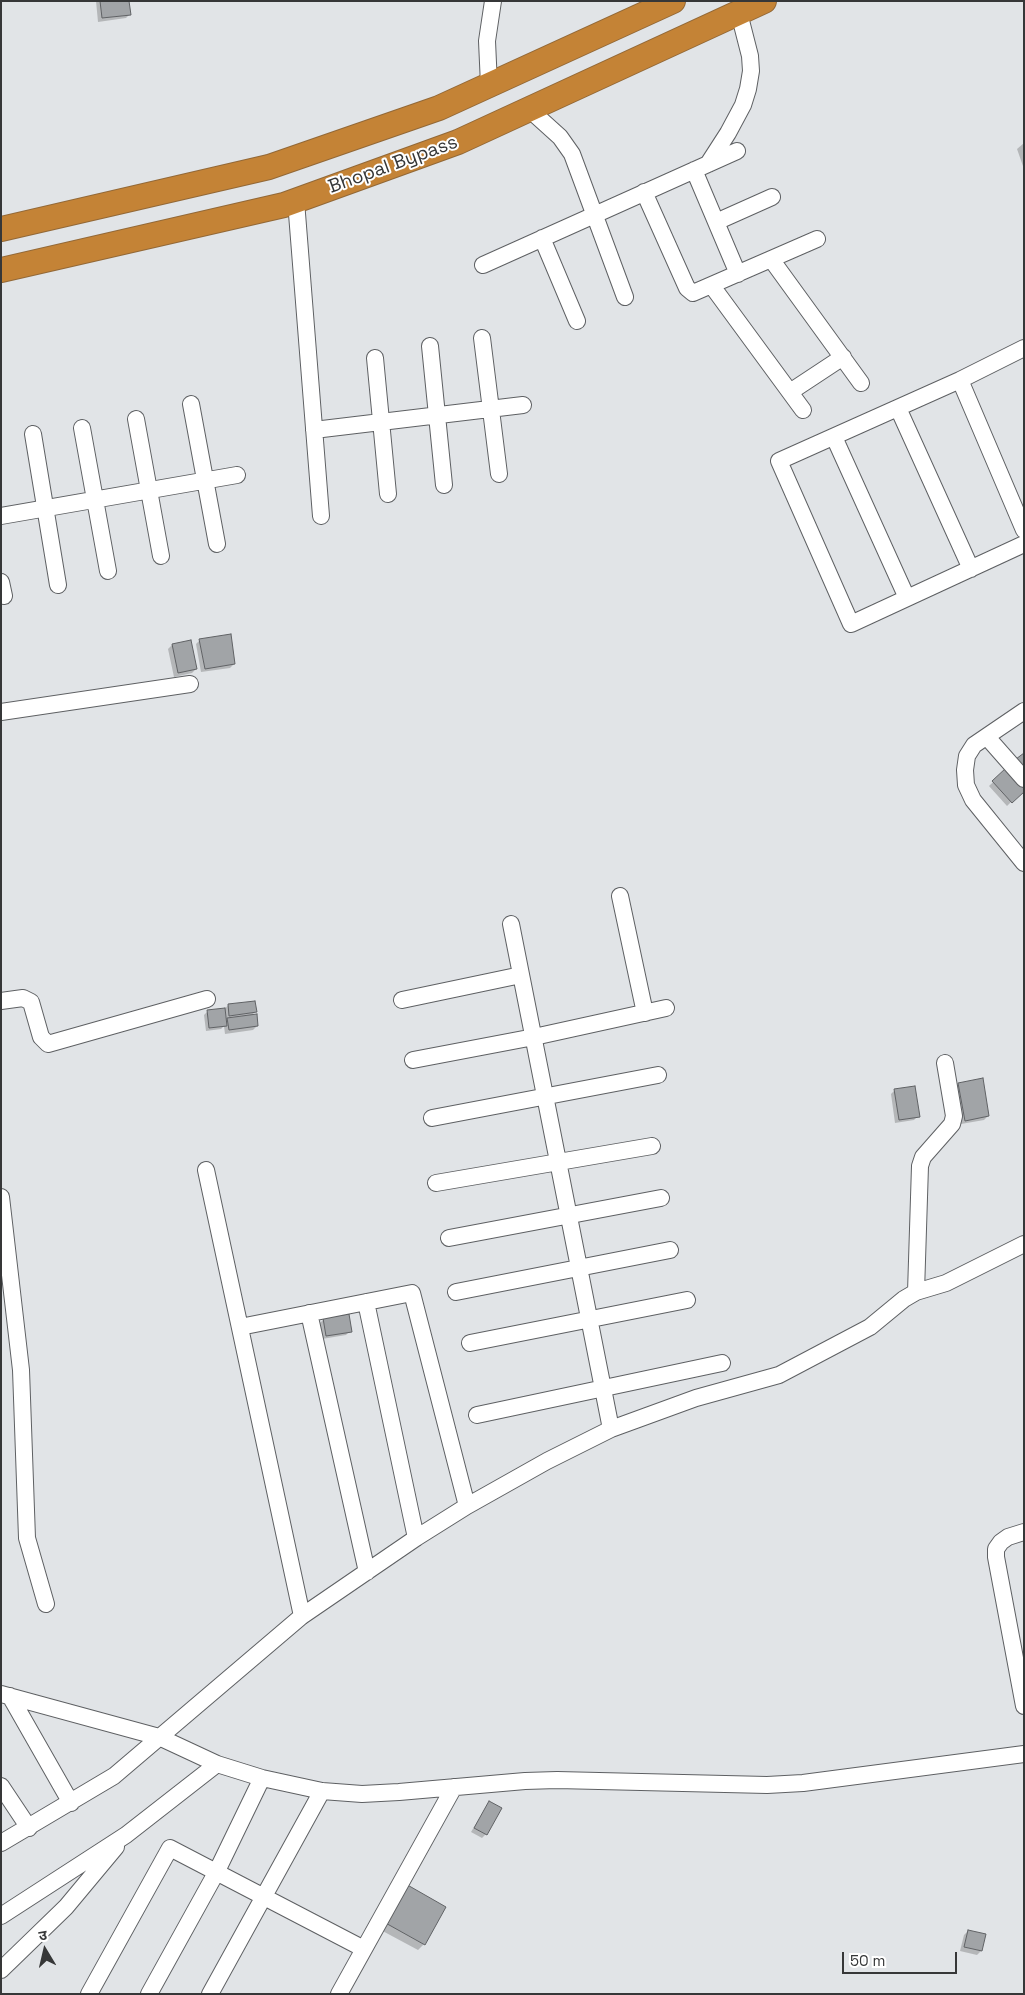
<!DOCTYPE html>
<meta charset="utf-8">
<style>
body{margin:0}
#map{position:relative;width:1025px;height:1995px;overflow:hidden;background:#e1e4e7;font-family:"Space Grotesk","Noto Sans Devanagari",sans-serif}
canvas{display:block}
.frame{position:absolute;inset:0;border:2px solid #363738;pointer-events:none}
.north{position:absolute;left:20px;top:1925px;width:50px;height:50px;-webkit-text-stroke:4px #fff;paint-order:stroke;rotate:351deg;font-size:14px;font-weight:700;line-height:20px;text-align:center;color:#363738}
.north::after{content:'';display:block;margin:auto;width:18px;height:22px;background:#363738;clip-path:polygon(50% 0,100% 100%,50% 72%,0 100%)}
.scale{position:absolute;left:842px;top:1952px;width:115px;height:22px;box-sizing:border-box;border:2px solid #363738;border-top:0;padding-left:6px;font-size:15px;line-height:18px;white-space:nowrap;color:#363738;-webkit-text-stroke:4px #fff;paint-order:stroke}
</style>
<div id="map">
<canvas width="1025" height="1995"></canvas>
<div class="frame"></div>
<div class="north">उ</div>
<div class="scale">50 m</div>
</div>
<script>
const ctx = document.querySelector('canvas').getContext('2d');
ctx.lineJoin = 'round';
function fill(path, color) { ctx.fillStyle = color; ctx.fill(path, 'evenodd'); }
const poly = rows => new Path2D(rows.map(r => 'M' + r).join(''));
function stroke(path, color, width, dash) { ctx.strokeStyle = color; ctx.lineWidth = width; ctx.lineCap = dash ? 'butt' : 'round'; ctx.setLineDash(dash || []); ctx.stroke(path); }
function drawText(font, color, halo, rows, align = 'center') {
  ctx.font = font + ' "Space Grotesk",sans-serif'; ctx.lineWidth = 4; ctx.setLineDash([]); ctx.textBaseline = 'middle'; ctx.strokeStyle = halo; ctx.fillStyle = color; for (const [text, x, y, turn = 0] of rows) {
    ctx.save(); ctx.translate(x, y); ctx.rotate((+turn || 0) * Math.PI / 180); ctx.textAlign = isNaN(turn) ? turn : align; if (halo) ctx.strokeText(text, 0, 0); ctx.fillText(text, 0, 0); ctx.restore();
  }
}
fill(poly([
 [96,1,128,1,130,14,126,18,98,22],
 [1024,143,1024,169,1017,149],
 [200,640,234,664,230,668,201,672,196,644],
 [190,641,196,669,192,673,174,677,168,649,172,645],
 [1006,770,1020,793,1007,806,989,786],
 [228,1005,255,1012,251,1016,257,1026,253,1030,225,1034,224,1026,221,1029,206,1031,204,1015,208,1011,225,1009],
 [958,1084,988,1116,984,1120,961,1124,955,1088],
 [895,1090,918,1116,914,1120,895,1123,891,1094],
 [324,1319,350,1331,346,1335,322,1339,320,1323],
 [489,1802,486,1834,482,1838,471,1832],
 [398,1891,424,1944,418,1950,377,1928],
 [968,1931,984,1935,981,1951,977,1955,960,1951,964,1935]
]), '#0003');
const building = poly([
 [100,1,129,1,131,15,102,18,100,1],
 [231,634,235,664,205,669,199,639,231,634],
 [191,640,197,669,178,673,172,644,191,640],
 [1024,753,1024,770,1016,759,1024,753],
 [1006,768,1024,788,1024,792,1012,803,992,781,1006,768],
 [255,1001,257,1012,229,1016,228,1004,255,1001],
 [225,1008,227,1026,209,1028,207,1010,225,1008],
 [257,1014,258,1026,229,1030,227,1018,257,1014],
 [983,1078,989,1116,965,1121,958,1083,983,1078],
 [915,1086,920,1117,899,1120,894,1089,915,1086],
 [349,1314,352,1332,326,1336,323,1318,349,1314],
 [489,1801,502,1808,487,1835,474,1828,489,1801],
 [404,1883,446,1907,425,1945,382,1921,404,1883],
 [968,1930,986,1934,982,1951,964,1947,968,1930]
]);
fill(building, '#a1a4a7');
stroke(building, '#606265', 1);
const minor = poly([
 [489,85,487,41,493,1],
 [529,109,560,137,572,154,625,297],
 [708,164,728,133,743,105,748,89,751,71,750,56,739,13],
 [694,170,738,274],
 [644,192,687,288,693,293,817,239],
 [296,201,321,516],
 [716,222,772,197],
 [542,238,577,321],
 [771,259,861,383],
 [483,265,737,151],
 [712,286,803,410],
 [482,338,499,474],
 [430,346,444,485],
 [1024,348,960,380,779,461,851,624,1024,544],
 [375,358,388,494],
 [960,380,1024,530],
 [790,392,843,357],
 [191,404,217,544],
 [898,408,971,569],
 [136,419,161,556],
 [82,428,108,571],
 [314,430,523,405],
 [33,434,58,585],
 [834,437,907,598],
 [1,516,237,475],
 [1,582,4,596],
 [1024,711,974,745,967,756,965,770,966,785,973,800,1024,863],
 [1,712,190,684],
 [987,737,1024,779],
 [620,896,645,1013],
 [511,924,611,1429],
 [402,1000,521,975],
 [1,1001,23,998,31,1002,41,1037,48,1044,207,999],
 [413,1060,534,1037,666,1008],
 [432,1118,658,1075],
 [206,1170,302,1616],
 [436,1183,652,1146],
 [1,1197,21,1370,27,1538,46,1604],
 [449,1238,661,1198],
 [456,1292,670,1250],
 [916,1292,920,1166,923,1157,952,1124,954,1116,945,1063],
 [366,1302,416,1538],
 [309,1313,367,1572],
 [240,1327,412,1293,467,1506],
 [470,1343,687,1300],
 [477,1415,722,1363],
 [1024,1532,1008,1537,1001,1542,996,1549,996,1557,1024,1706],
 [1,1694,159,1737,217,1764,262,1778,322,1791,362,1794,399,1792,525,1781,557,1780,767,1785,803,1783,1024,1754],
 [10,1696,71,1803],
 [1,1786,29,1828],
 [1,1843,114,1776,302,1616,416,1538,467,1506,547,1461,611,1429,696,1398,779,1375,870,1327,904,1299,916,1292,946,1283,1024,1244],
 [1,1916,126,1835,217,1764],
 [1,1970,66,1907,116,1847],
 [89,1994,170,1848,364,1949],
 [149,1994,216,1873,262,1778],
 [210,1994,322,1791],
 [339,1994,454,1787]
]);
const highway = poly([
 [1,229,269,167,439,108,673,1],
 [1,270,284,205,458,142,764,1]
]);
stroke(minor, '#5e6063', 18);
stroke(highway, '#926837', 26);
stroke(minor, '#fff', 16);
stroke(highway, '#c48336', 24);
drawText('19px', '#363738', '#fff', [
 ["Bhopal Bypass",393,165,-20]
]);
</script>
